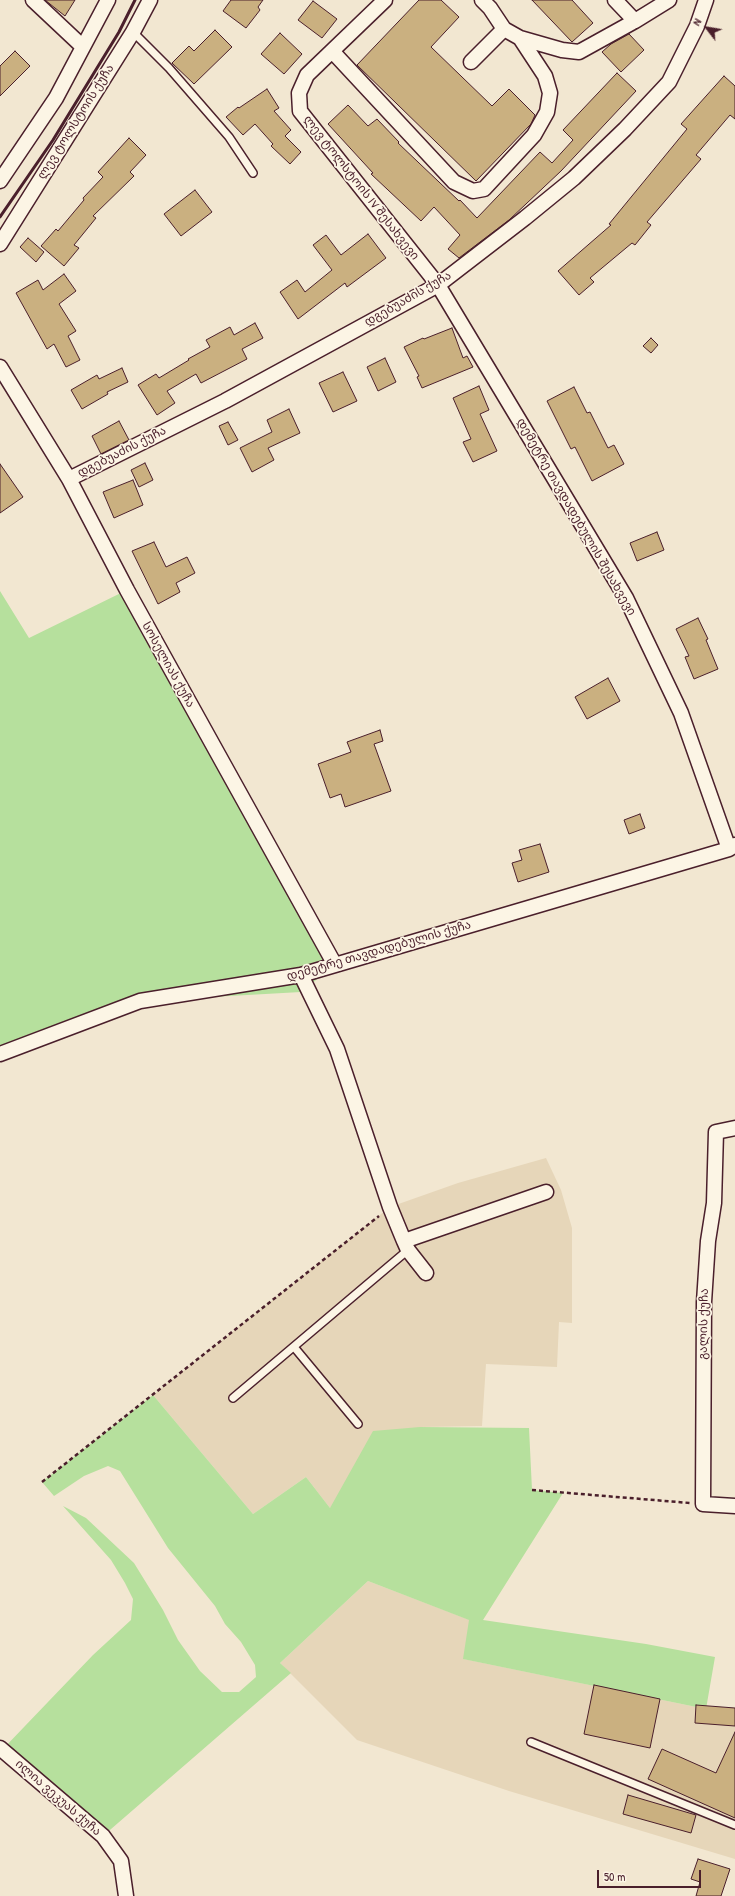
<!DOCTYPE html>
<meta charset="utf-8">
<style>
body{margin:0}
#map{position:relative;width:735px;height:1896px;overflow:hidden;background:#f2e7d1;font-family:"Patrick Hand",sans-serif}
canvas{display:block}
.north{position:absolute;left:687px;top:8px;width:40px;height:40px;-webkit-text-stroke:3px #fcf5e5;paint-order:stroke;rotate:301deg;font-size:11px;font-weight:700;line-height:16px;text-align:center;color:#4a1f2b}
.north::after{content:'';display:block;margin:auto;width:14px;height:18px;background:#4a1f2b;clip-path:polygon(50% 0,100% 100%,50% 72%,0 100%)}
.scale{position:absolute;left:597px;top:1870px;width:104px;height:18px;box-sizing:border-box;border:2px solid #4a1f2b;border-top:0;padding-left:5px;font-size:12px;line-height:14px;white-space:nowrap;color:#4a1f2b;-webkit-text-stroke:3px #fcf5e5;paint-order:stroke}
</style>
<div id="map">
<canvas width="735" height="1896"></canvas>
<div class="north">N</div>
<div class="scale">50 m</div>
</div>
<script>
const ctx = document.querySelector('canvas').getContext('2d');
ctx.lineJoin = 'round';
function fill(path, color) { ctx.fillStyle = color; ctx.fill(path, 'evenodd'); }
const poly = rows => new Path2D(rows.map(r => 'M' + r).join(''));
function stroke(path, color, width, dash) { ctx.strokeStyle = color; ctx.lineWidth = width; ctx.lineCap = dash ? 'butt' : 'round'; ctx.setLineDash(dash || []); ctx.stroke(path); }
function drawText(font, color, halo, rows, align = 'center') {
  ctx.font = font + ' "Patrick Hand","Noto Sans Georgian",sans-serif'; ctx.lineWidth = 3.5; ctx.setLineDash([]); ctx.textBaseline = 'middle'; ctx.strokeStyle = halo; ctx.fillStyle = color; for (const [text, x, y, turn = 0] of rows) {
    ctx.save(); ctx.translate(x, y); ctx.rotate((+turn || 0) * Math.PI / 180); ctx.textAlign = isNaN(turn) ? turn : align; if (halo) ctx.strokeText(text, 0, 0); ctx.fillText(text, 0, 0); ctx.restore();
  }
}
fill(poly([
 [546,1158,561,1190,572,1228,572,1323,559,1322,557,1367,486,1364,482,1426,420,1427,330,1508,306,1477,253,1514,153,1395,390,1207,458,1183],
 [368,1581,470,1620,464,1659,735,1715,735,1859,509,1791,357,1740,280,1663]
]), '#e6d6b9');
fill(poly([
 [127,590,335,965,301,992,140,1001,0,1054,0,591,29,638],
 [153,1395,253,1514,306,1477,330,1508,373,1431,420,1427,529,1428,532,1490,563,1493,483,1620,646,1644,715,1657,706,1709,463,1659,469,1620,368,1581,280,1663,291,1673,103,1836,2,1750,93,1655,131,1620,133,1599,125,1583,111,1560,63,1506,86,1518,134,1563,163,1610,178,1640,200,1671,222,1692,239,1692,256,1677,255,1665,241,1642,225,1624,215,1606,168,1548,120,1471,108,1466,84,1476,54,1496,42,1482]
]), '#b6e09d');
const building = poly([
 [45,0,75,0,65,16,45,0],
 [231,0,263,0,258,7,260,10,246,28,223,11,231,0],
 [419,0,441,0,459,17,431,47,492,106,509,89,535,115,531,124,476,181,357,65,419,0],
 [532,0,572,0,593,23,572,42,532,0],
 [313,1,337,19,322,38,298,20,313,1],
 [215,30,232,47,194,84,172,63,189,46,194,51,215,30],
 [280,33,302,54,284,74,261,54,280,33],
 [629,34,644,50,621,72,602,52,611,44,629,34],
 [15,51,30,66,0,96,0,66,15,51],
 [617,73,636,91,561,171,509,220,459,258,448,249,460,235,434,207,421,221,371,174,373,173,328,124,348,105,368,126,377,119,399,142,398,143,459,201,460,200,477,218,540,152,552,163,573,140,563,130,617,73],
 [724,76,735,86,735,119,730,115,696,155,701,159,647,222,651,225,635,245,632,243,590,278,594,282,579,295,558,271,611,225,609,224,687,129,681,124,724,76],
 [267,89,279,108,274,111,291,130,285,136,301,152,290,164,271,146,273,144,255,124,243,135,226,117,238,107,239,108,267,89],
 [129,138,146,155,130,172,134,176,93,216,96,218,74,245,79,248,64,266,41,246,56,229,58,231,84,200,83,198,103,177,98,172,129,138],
 [195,190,212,212,181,236,164,214,195,190],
 [368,234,386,258,347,287,345,283,298,319,280,292,297,280,305,292,332,270,313,245,326,235,341,255,368,234],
 [28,238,44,252,36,262,20,247,28,238],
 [64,274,76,291,59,304,76,331,68,336,80,360,66,367,54,344,47,349,16,293,38,280,43,290,64,274],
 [255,323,263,338,242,349,247,359,201,383,196,374,167,391,175,403,157,415,138,385,156,374,159,378,189,360,188,359,210,347,206,340,230,327,234,335,255,323],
 [452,328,463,358,467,356,473,367,422,388,417,377,419,376,404,347,423,338,424,339,452,328],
 [651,338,658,345,651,353,643,346,651,338],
 [385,358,396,382,378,391,367,367,385,358],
 [122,368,128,382,107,392,108,394,82,409,71,390,97,375,99,379,122,368],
 [343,372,357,401,333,412,319,383,343,372],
 [479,386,489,410,480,414,497,451,473,462,463,442,471,439,453,398,479,386],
 [574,387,587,413,590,412,608,448,614,445,624,464,592,481,575,447,571,449,547,401,574,387],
 [289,409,300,433,268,448,274,460,252,472,240,448,272,432,267,420,289,409],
 [119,421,129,440,101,454,92,436,119,421],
 [228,422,238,440,228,445,219,426,228,422],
 [145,463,153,480,139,487,131,470,145,463],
 [0,464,23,497,0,513,0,464],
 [133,480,143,505,114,518,103,492,133,480],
 [657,532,664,550,637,561,630,543,657,532],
 [154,542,166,567,187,557,195,573,176,583,180,592,158,604,132,551,154,542],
 [698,618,708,639,706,640,718,669,694,679,685,657,689,656,676,629,698,618],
 [608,678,620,701,587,719,575,697,608,678],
 [380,730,383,741,374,744,391,791,345,807,341,794,330,798,318,764,351,752,347,742,380,730],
 [640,814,645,828,629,834,624,820,640,814],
 [540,844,549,872,518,882,512,863,522,860,519,850,540,844],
 [594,1685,660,1699,650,1748,584,1734,594,1685],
 [696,1705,735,1708,735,1726,695,1723,696,1705],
 [735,1732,735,1818,648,1779,662,1749,716,1773,735,1732],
 [628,1795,696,1815,691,1833,623,1814,628,1795],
 [698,1859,730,1869,721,1896,696,1896,700,1882,691,1879,698,1859]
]);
fill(building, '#cab080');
stroke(building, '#4a1f2b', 1);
const lane = poly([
 [133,32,169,68,229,137,253,173],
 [294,1347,358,1424],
 [233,1398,408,1250],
 [531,1742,735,1825]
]);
const street = poly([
 [33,0,83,47],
 [385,0,307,75,299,93,300,111,438,285,626,598,681,713,729,849],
 [482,0,490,8,504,29,520,38,562,50,579,52,635,21],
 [615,0,635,21,669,0],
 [332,51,454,182,473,191,484,189,534,135,547,112,550,93,545,76,520,38],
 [471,62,504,29],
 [0,181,56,98,108,0],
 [0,244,133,32,150,0],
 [0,367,69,479,127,590,335,965],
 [69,479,225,401,438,285,525,218,574,178,625,129,669,82,697,26,706,0],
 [301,975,337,1049,390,1207,404,1241,408,1250,426,1273],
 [0,1054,140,1001,301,975,729,849,735,845],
 [735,1128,716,1132,714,1203,708,1241,704,1302,703,1504,735,1506],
 [404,1241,546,1192],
 [0,1748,103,1836,121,1861,126,1896]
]);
stroke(lane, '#4a1f2b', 10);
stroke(street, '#4a1f2b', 17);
stroke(poly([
 [42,1482,379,1216],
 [532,1490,690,1503]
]), '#4a1f2b', 2.5, [4, 3]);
stroke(lane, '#fcf5e5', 7);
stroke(street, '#fcf5e5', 14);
stroke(poly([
 [0,217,53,140,119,32,135,0]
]), '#4a1f2b', 3);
drawText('12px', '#4a1f2b', '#fcf5e5', [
 ["ლევ ტოლსტოის ქუჩა",76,122,-58],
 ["ლევ ტოლსტოის IV შესახვევი",361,188,52],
 ["დგებუაძის ქუჩა",408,299,-30],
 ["დგებუაძის ქუჩა",122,452,-27],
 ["დემეტრე თავდადებულის შესახვევი",576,517,60],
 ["სოსელიას ქუჩა",168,665,61],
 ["დემეტრე თავდადებულის ქუჩა",379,951,-16],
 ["გალის ქუჩა",704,1324,-89],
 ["ილია ვეკუას ქუჩა",58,1798,41]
]);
</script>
